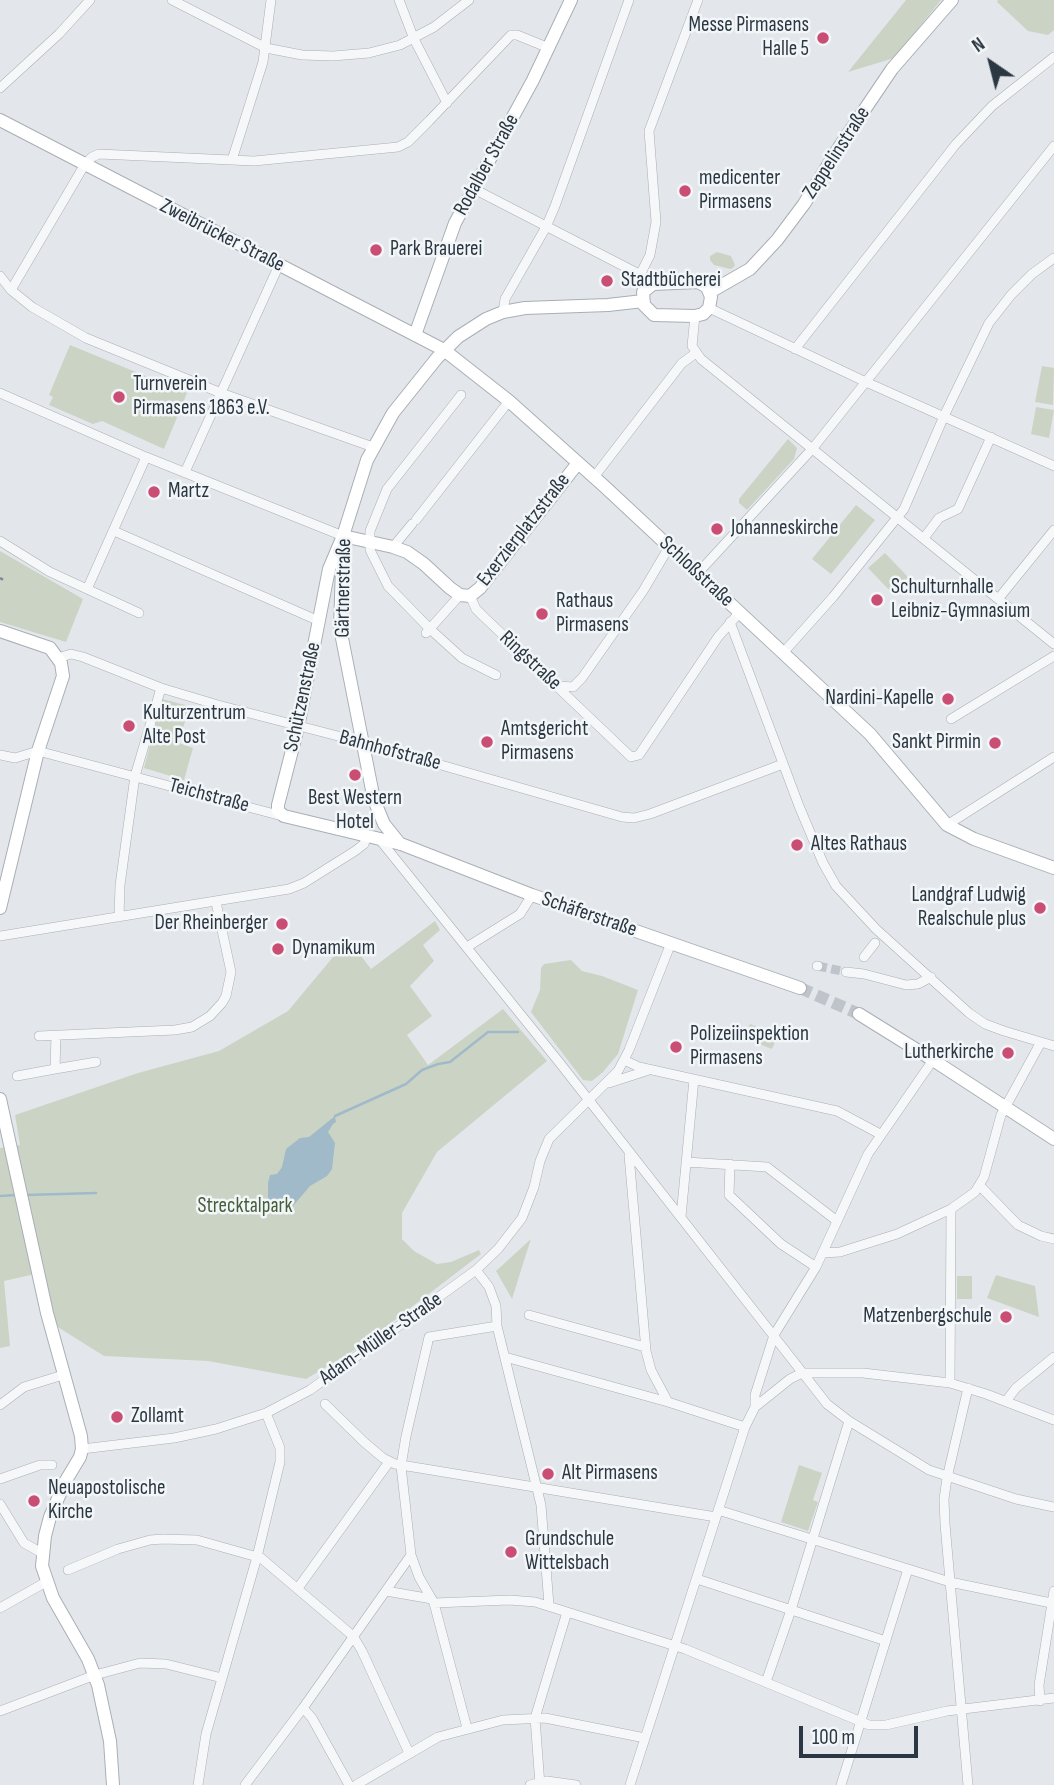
<!DOCTYPE html>
<meta charset="utf-8">
<style>
body{margin:0}
#map{position:relative;width:1054px;height:1785px;overflow:hidden;background:#e3e7eb;font-family:"Sofia Sans Condensed",sans-serif}
canvas{display:block}
.north{position:absolute;left:956px;top:28px;width:70px;height:70px;-webkit-text-stroke:5px #f3f6f8;paint-order:stroke;rotate:325deg;font-size:19px;font-weight:700;line-height:28px;text-align:center;color:#2b3742}
.north::after{content:'';display:block;margin:auto;width:24px;height:32px;background:#2b3742;clip-path:polygon(50% 0,100% 100%,50% 72%,0 100%)}
.scale{position:absolute;left:799px;top:1726px;width:119px;height:32px;box-sizing:border-box;border:4px solid #2b3742;border-top:0;padding-left:9px;font-size:21px;line-height:24px;white-space:nowrap;color:#2b3742;-webkit-text-stroke:5px #f3f6f8;paint-order:stroke}
</style>
<div id="map">
<canvas width="1054" height="1785"></canvas>
<div class="north">N</div>
<div class="scale">100 m</div>
</div>
<script>
const ctx = document.querySelector('canvas').getContext('2d');
ctx.lineJoin = 'round';
function fill(path, color) { ctx.fillStyle = color; ctx.fill(path, 'evenodd'); }
const poly = rows => new Path2D(rows.map(r => 'M' + r).join(''));
function stroke(path, color, width, dash) { ctx.strokeStyle = color; ctx.lineWidth = width; ctx.lineCap = dash ? 'butt' : 'round'; ctx.setLineDash(dash || []); ctx.stroke(path); }
function drawText(font, color, halo, rows, align = 'center') {
  ctx.font = font + ' "Sofia Sans Condensed",sans-serif'; ctx.lineWidth = 5; ctx.setLineDash([]); ctx.textBaseline = 'middle'; ctx.strokeStyle = halo; ctx.fillStyle = color; for (const [text, x, y, turn = 0] of rows) {
    ctx.save(); ctx.translate(x, y); ctx.rotate((+turn || 0) * Math.PI / 180); ctx.textAlign = isNaN(turn) ? turn : align; if (halo) ctx.strokeText(text, 0, 0); ctx.fillText(text, 0, 0); ctx.restore();
  }
}
fill(poly([
 [906,0,941,0,894,58,848,72],
 [998,0,1054,0,1054,30,1048,35,1028,31,997,2],
 [717,252,731,256,735,265,733,268,730,269,714,265,710,260,710,256],
 [70,345,187,393,164,449,102,421,93,424,49,405,53,397,49,395],
 [1042,366,1054,368,1053,405,1035,402],
 [1036,407,1054,410,1049,438,1031,434],
 [788,439,797,448,794,459,747,510,739,503,739,499],
 [856,505,875,520,831,574,812,559],
 [0,551,83,599,66,642,0,622],
 [885,553,908,577,892,593,868,568],
 [162,699,189,706,179,743,193,748,184,780,144,768],
 [435,921,440,930,423,945,434,961,410,986,432,1016,407,1035,428,1065,503,1009,547,1061,437,1152,402,1213,402,1239,414,1251,437,1264,451,1262,479,1250,481,1254,358,1348,306,1379,208,1361,104,1356,56,1326,44,1272,4,1281,10,1346,0,1348,0,1148,20,1145,15,1115,138,1073,219,1051,288,1011,348,939,371,969],
 [571,960,582,971,602,976,638,990,618,1054,603,1072,592,1081,583,1080,531,1012,540,990,541,968,544,964],
 [750,1024,778,1035,772,1049,744,1038],
 [531,1239,528,1248,512,1299,496,1271],
 [996,1275,1035,1286,1039,1317,987,1298],
 [957,1276,972,1276,972,1299,957,1299],
 [799,1465,822,1473,813,1500,818,1502,808,1531,781,1522]
]), '#cbd4c4');
fill(poly([
 [335,1116,336,1122,333,1124,328,1132,335,1143,332,1169,327,1176,310,1186,292,1207,285,1209,274,1207,268,1198,268,1183,270,1175,277,1174,282,1167,286,1149,300,1138,309,1137]
]), '#a0bac9');
stroke(poly([
 [335,1116,406,1084,422,1070,438,1064,450,1062,488,1032,518,1032],
 [26,1195,96,1193],
 [0,1196,16,1195]
]), '#a0bac9', 2.5);
stroke(poly([
 [818,966,846,972]
]), '#bec4c9', 9, [9, 4.5]);
stroke(poly([
 [800,988,859,1014]
]), '#bec4c9', 12, [12, 6]);
const street = poly([
 [172,0,266,48,302,55,333,56,369,53,400,45,434,27,469,0],
 [399,0,414,39,447,103],
 [0,88,59,34,90,0],
 [232,160,263,62,271,0],
 [474,189,639,274,648,286],
 [640,275,650,255,656,222,649,131,698,0],
 [0,276,11,290,32,307,86,338,221,393,373,447],
 [11,290,85,164,92,157,99,154,254,161,398,147,408,142,429,121,511,35,517,35,549,48],
 [709,308,866,382,1054,466],
 [503,312,505,299,546,227,555,206,629,0],
 [695,316,692,346,701,359,1054,644],
 [795,349,956,144,992,106,1054,57],
 [0,393,146,457,343,536],
 [461,395,387,489,370,531,370,550,388,586,430,629,462,658,496,675],
 [185,472,279,265],
 [594,477,682,363,696,353],
 [416,520,509,401],
 [114,531,319,621],
 [924,538,939,518,958,509,991,437],
 [0,541,50,572,139,613],
 [393,547,412,524],
 [698,573,813,448,1054,146],
 [88,587,146,457],
 [470,596,476,609,483,616,631,757,639,755,718,637,739,613],
 [999,598,1054,530],
 [730,622,799,806,823,863,836,886,876,929,969,1013,985,1024,1004,1031,1054,1046],
 [426,633,460,595],
 [783,653,833,597,904,509,944,416,989,323,1011,295,1032,274,1054,258],
 [58,658,71,654,83,657,161,688,218,705,361,742,622,817,634,818,650,814,783,764],
 [558,686,573,687,582,678,643,591,669,547],
 [951,719,1054,656],
 [0,755,15,758,38,751,282,816],
 [947,825,1054,757],
 [380,840,559,1062,827,1404,849,1421,929,1470,1016,1499,1054,1507],
 [119,917,120,885,135,776,161,688],
 [0,936,289,889,304,883,355,851,364,844,367,835],
 [467,947,520,914,532,895],
 [864,957,875,943],
 [817,966,818,966],
 [846,972,864,974,906,985,918,984,931,977],
 [39,1036,175,1030,192,1027,210,1016,222,1003,226,996,231,972,216,902],
 [624,1060,639,1067,837,1111,880,1134],
 [55,1069,96,1062],
 [17,1076,55,1069,56,1035],
 [609,1083,649,1070],
 [629,1155,646,1351,651,1370,668,1402],
 [686,1162,767,1167,837,1221],
 [730,1164,729,1195,781,1244,816,1267],
 [980,1186,1018,1225,1041,1236,1054,1239],
 [681,1217,694,1079],
 [823,1253,840,1252,897,1234,951,1209,975,1192,984,1177,1001,1115,1041,1042],
 [476,1270,489,1287,496,1306,497,1326,541,1505,549,1605],
 [529,1315,645,1347],
 [505,1357,668,1402,745,1427],
 [950,1383,951,1209],
 [1006,1401,1016,1388,1054,1357],
 [325,1404,364,1442,383,1458,395,1464,716,1517],
 [0,1405,24,1387,63,1375],
 [755,1407,755,1395,774,1335,816,1267,868,1154,933,1060],
 [82,1449,174,1438,216,1429,266,1413,310,1390,476,1270,498,1249,522,1218,534,1187,540,1161,549,1139,618,1071,629,1050,671,943],
 [0,1479,40,1465,52,1465],
 [0,1504,24,1543,42,1553],
 [718,1510,950,1582,1051,1603],
 [68,1570,118,1549,150,1540,163,1539,197,1540,261,1558,353,1636,362,1651,409,1753],
 [697,1579,886,1641],
 [298,1588,389,1462],
 [386,1591,432,1599],
 [434,1603,510,1600,535,1602,685,1649,869,1725,886,1725,947,1711,1054,1698],
 [0,1608,46,1582],
 [766,1682,791,1610,849,1421],
 [1040,1701,1039,1685,1054,1591],
 [303,1708,312,1718,349,1785],
 [0,1711,95,1675,140,1663,166,1664,222,1678],
 [467,1728,434,1603,419,1577,411,1555,401,1466,406,1436,429,1337,497,1326],
 [198,1785,206,1734,257,1557,280,1462,280,1448,266,1413],
 [245,1785,303,1708,411,1555],
 [356,1785,438,1737,503,1720,545,1718,645,1738],
 [530,1785,547,1781,576,1785],
 [540,1785,535,1718,567,1612],
 [630,1785,745,1427,755,1407,790,1379,802,1373,863,1373,950,1383,986,1394,1054,1420],
 [841,1785,908,1569],
 [968,1785,945,1524,944,1499,947,1478,968,1388]
]);
const secondary = poly([
 [0,120,444,350,509,401,604,486,870,734,947,825,974,839,1054,868],
 [698,282,707,287,711,297,709,308,703,314,695,316,654,315,644,305,643,292,653,284,698,282],
 [710,292,750,269,777,240,804,204,840,146,892,69,952,0],
 [415,335,455,223,533,80,571,0],
 [343,536,329,569,298,727,278,805,278,811,284,816,401,844,532,895,800,988],
 [343,536,393,547,407,552,424,564,450,588,460,595,470,596,480,588,578,463],
 [0,631,50,648,61,663,63,676,38,751,0,908],
 [400,844,384,824,374,800,340,628,343,536,367,460,393,413,437,358,458,337,486,319,503,312,525,308,608,305,643,301],
 [859,1014,933,1060,1054,1139],
 [0,1099,47,1313,81,1436,82,1449,80,1457,65,1482,50,1517,45,1536,42,1566,53,1598,88,1659,98,1685,110,1741,113,1785]
]);
stroke(street, '#a8afb5', 10);
stroke(secondary, '#a8afb5', 14);
stroke(street, '#f6f7f9', 9);
stroke(secondary, '#fff', 12);
stroke(poly([
 [0,578,9,583]
]), '#7d8994', 2.5, [3.5, 7]);
for (const [x, y, r, color] of [
 [823,38,7,"#ca4e74"],
 [685,191,7,"#ca4e74"],
 [376,250,7,"#ca4e74"],
 [607,281,7,"#ca4e74"],
 [119,397,7,"#ca4e74"],
 [154,492,7,"#ca4e74"],
 [717,529,7,"#ca4e74"],
 [877,600,7,"#ca4e74"],
 [542,614,7,"#ca4e74"],
 [948,699,7,"#ca4e74"],
 [129,726,7,"#ca4e74"],
 [487,742,7,"#ca4e74"],
 [995,743,7,"#ca4e74"],
 [355,775,7,"#ca4e74"],
 [797,845,7,"#ca4e74"],
 [1040,908,7,"#ca4e74"],
 [282,924,7,"#ca4e74"],
 [278,949,7,"#ca4e74"],
 [676,1047,7,"#ca4e74"],
 [1008,1053,7,"#ca4e74"],
 [1006,1317,7,"#ca4e74"],
 [117,1417,7,"#ca4e74"],
 [548,1474,7,"#ca4e74"],
 [34,1501,7,"#ca4e74"],
 [511,1552,7,"#ca4e74"]
]) { const dot = new Path2D(); dot.arc(x, y, r, 0, 2 * Math.PI); ctx.fillStyle = color; ctx.fill(dot); stroke(dot, '#f3f6f8', 2.5); }
drawText('21px', '#2b3742', '#f3f6f8', [
 ["Messe Pirmasens",809,26,"right"],
 ["Halle 5",809,50,"right"],
 ["medicenter",699,179],
 ["Pirmasens",699,203],
 ["Park Brauerei",390,250],
 ["Stadtbücherei",621,281],
 ["Turnverein",133,385],
 ["Pirmasens 1863 e.V.",133,409],
 ["Martz",168,492],
 ["Johanneskirche",731,529],
 ["Schulturnhalle",891,588],
 ["Leibniz-Gymnasium",891,612],
 ["Rathaus",556,602],
 ["Pirmasens",556,626],
 ["Nardini-Kapelle",934,699,"right"],
 ["Kulturzentrum",143,714],
 ["Alte Post",143,738],
 ["Amtsgericht",501,730],
 ["Pirmasens",501,754],
 ["Sankt Pirmin",981,743,"right"],
 ["Best Western",355,799,"center"],
 ["Hotel",355,823,"center"],
 ["Altes Rathaus",811,845],
 ["Landgraf Ludwig",1026,896,"right"],
 ["Realschule plus",1026,920,"right"],
 ["Der Rheinberger",268,924,"right"],
 ["Dynamikum",292,949],
 ["Polizeiinspektion",690,1035],
 ["Pirmasens",690,1059],
 ["Lutherkirche",994,1053,"right"],
 ["Matzenbergschule",992,1317,"right"],
 ["Zollamt",131,1417],
 ["Alt Pirmasens",562,1474],
 ["Neuapostolische",48,1489],
 ["Kirche",48,1513],
 ["Grundschule",525,1540],
 ["Wittelsbach",525,1564]
], 'left');
drawText('21px', '#2b3742', '#f3f6f8', [
 ["Zeppelinstraße",837,153,-57],
 ["Rodalber Straße",487,165,-61],
 ["Zweibrücker Straße",222,236,27],
 ["Exerzierplatzstraße",524,530,-52],
 ["Schloßstraße",696,572,43],
 ["Gärtnerstraße",344,588,-89],
 ["Ringstraße",530,661,43],
 ["Schützenstraße",303,697,-78],
 ["Bahnhofstraße",390,751,15],
 ["Teichstraße",209,796,15],
 ["Schäferstraße",589,915,19],
 ["Adam-Müller-Straße",381,1339,-35]
]);
drawText('21px', '#465e39', '#f3f6f8', [
 ["Strecktalpark",245,1207]
]);
</script>
